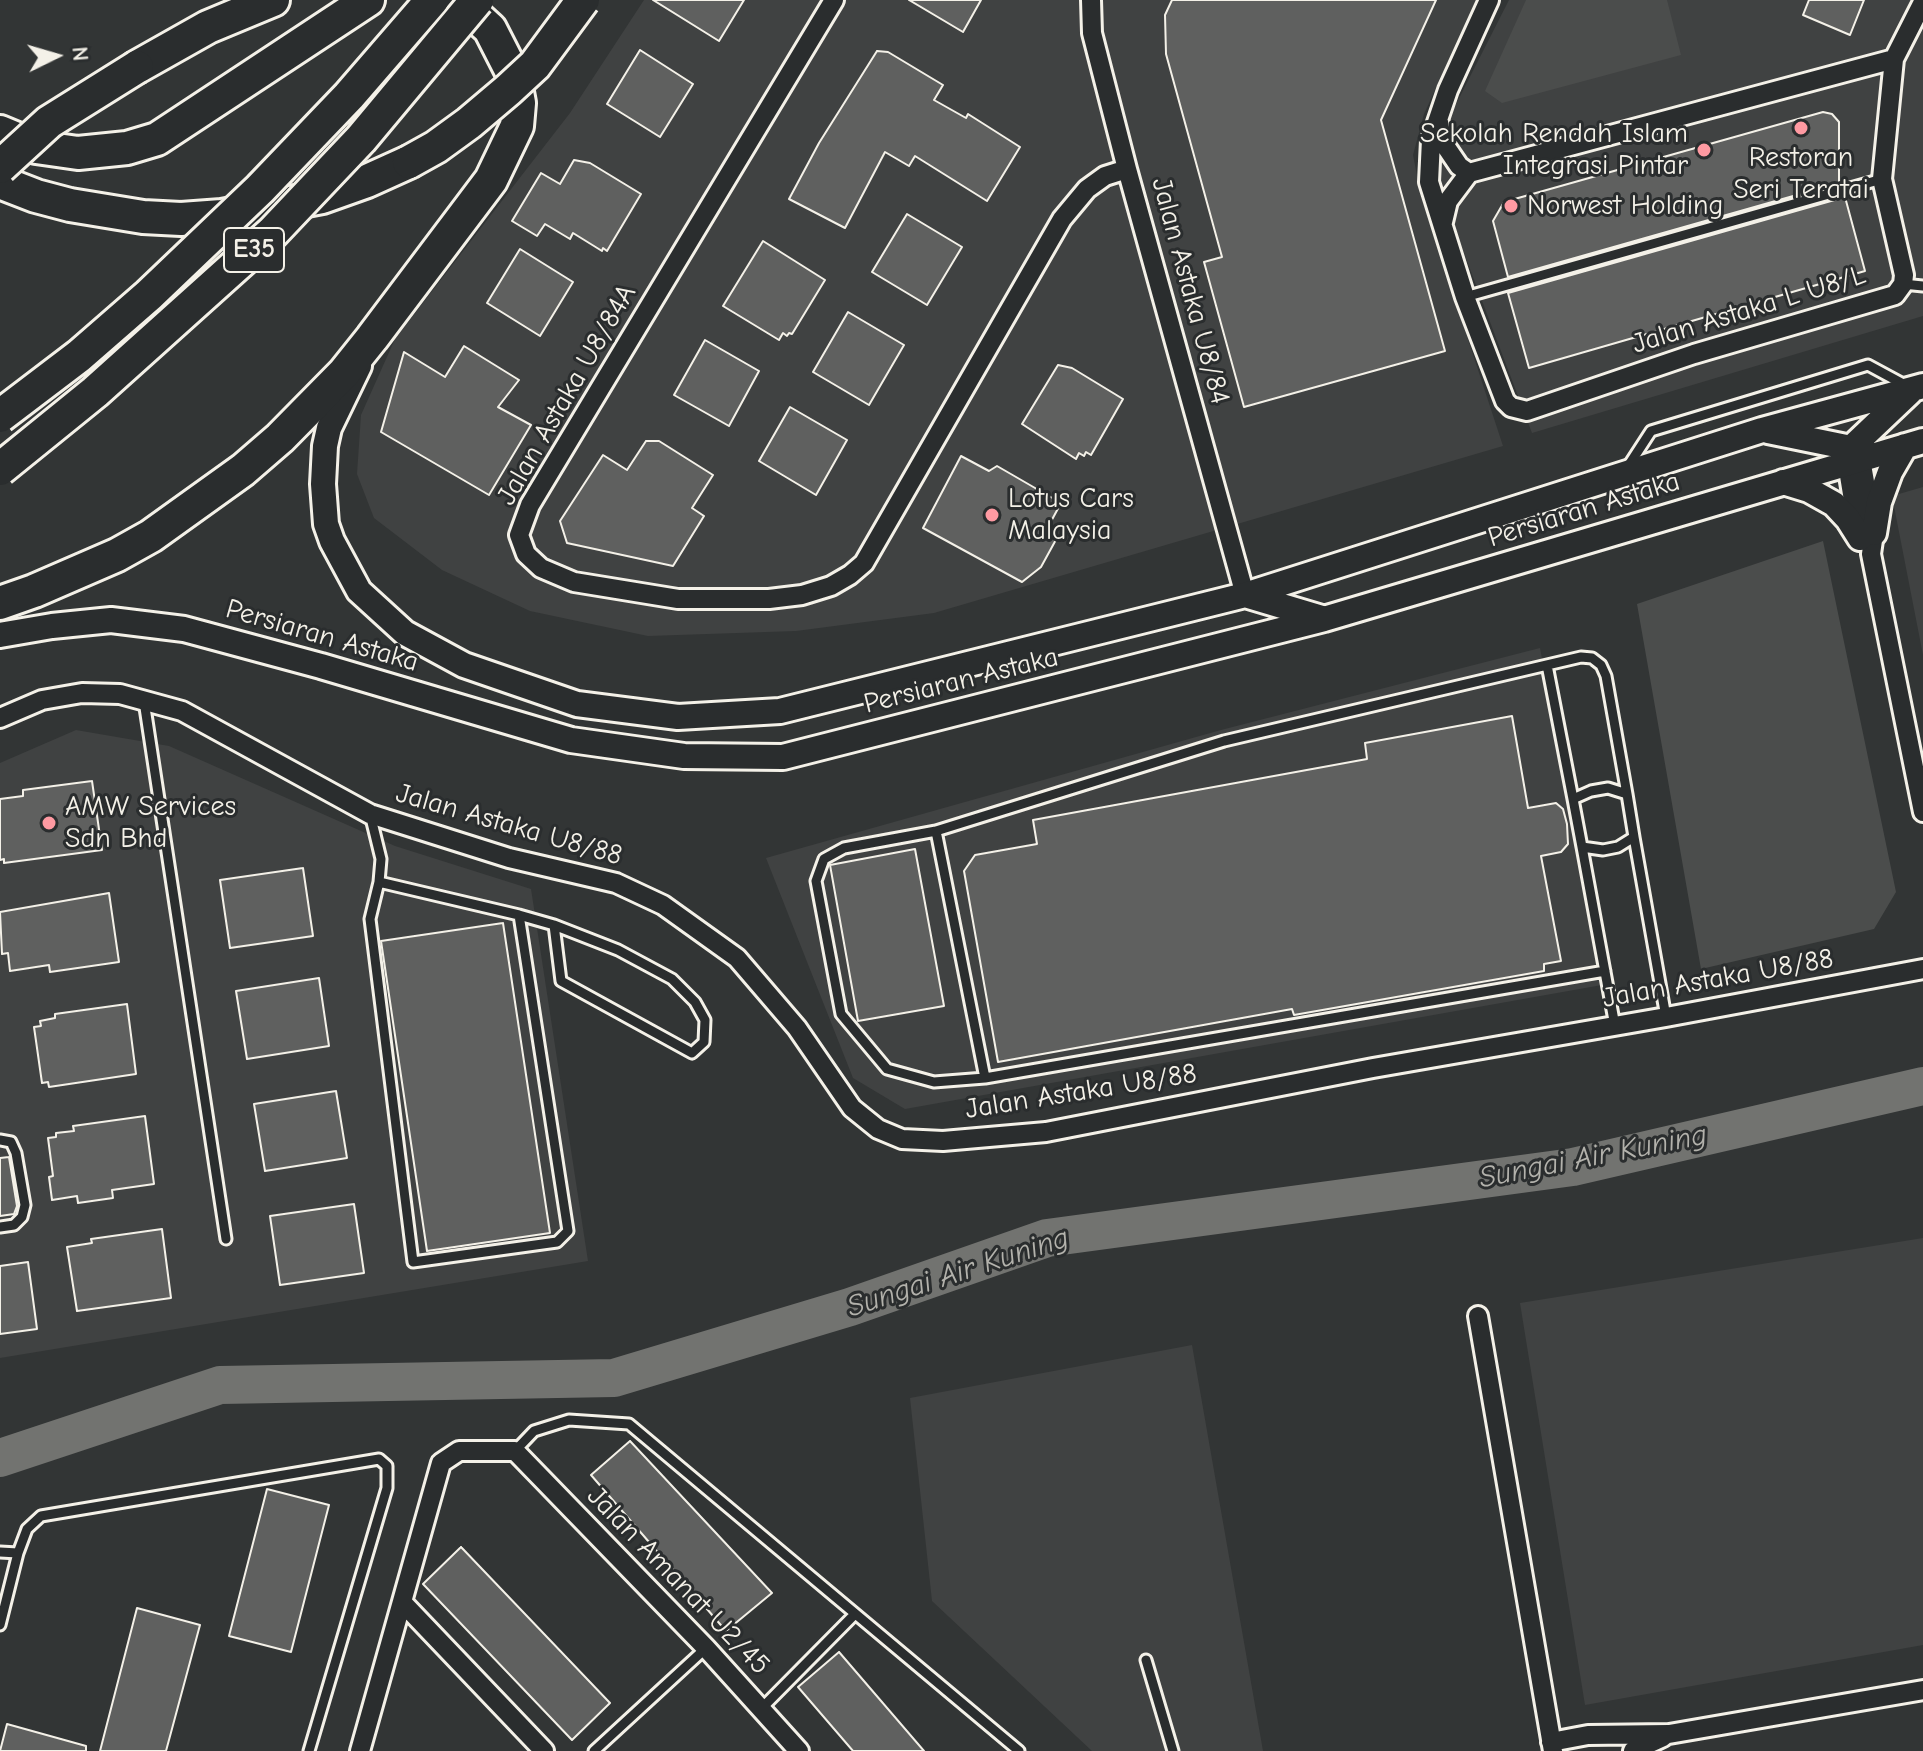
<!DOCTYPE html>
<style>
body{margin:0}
#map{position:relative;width:1923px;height:1751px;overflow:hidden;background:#323535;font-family:"Comic Neue",sans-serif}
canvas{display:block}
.north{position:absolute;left:16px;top:16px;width:80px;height:80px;-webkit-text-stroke:6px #2a2d2e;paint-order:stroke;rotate:85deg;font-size:22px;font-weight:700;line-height:32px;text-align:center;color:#f4f1e8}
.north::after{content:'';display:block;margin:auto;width:28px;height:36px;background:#f4f1e8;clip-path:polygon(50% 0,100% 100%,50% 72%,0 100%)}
</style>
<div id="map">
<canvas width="1923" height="1751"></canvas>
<div class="north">N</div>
</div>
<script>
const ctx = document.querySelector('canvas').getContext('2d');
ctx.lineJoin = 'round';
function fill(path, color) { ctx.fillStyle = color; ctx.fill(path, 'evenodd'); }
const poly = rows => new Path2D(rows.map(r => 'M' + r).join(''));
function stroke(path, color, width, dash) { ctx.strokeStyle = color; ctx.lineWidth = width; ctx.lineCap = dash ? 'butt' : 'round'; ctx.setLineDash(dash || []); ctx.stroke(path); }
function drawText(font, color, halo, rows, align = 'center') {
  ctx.font = font + ' "Comic Neue",sans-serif'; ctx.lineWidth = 6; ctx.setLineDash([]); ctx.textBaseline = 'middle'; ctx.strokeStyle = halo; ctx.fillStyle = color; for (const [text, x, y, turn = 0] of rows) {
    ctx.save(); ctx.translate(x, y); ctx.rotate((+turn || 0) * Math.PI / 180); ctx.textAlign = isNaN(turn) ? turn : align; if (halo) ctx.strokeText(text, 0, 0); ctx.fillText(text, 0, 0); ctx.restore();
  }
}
fill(poly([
 [644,0,1476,0,1424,114,1413,155,1421,196,1503,446,934,613,796,631,648,636,530,611,442,570,374,518,357,474,361,415,395,339,570,113],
 [1509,0,1923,0,1923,316,1532,433,1436,179,1436,158,1451,114],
 [1923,487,1923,655,1892,496],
 [1540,648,1602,985,905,1109,853,1078,766,858,1221,730],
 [76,730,169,746,395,846,531,889,588,1261,0,1358,0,763],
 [1923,1238,1923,1645,1585,1705,1520,1303],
 [1192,1345,1263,1751,1092,1751,932,1601,910,1398]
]), '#404242');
fill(poly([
 [1526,0,1667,0,1681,55,1502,103,1485,91],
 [1823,541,1896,892,1874,929,1701,969,1637,604]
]), '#4b4d4c');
stroke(poly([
 [0,1458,220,1385,614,1378,850,1307,1047,1238,1573,1167,1923,1086]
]), '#727370', 38);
const building = poly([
 [653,0,744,0,719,41,653,0],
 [909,0,981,0,963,32,909,0],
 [1172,0,1436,0,1381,120,1445,351,1244,407,1204,262,1222,257,1166,54,1165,15,1172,0],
 [1809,0,1864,0,1850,35,1803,15,1809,0],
 [640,50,693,84,660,137,607,104,640,50],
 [877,51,888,52,943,85,934,100,966,118,968,114,1020,147,987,201,915,156,909,166,885,152,845,228,789,199,819,143,877,51],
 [1823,112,1832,114,1839,122,1839,183,1508,277,1493,221,1504,202,1823,112],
 [574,160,590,163,641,194,607,251,603,248,602,251,573,233,570,239,545,224,537,236,512,221,541,173,560,184,574,160],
 [1845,197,1865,271,1529,368,1508,293,1845,197],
 [907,214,962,247,927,305,872,272,907,214],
 [763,241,825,280,792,334,789,333,787,336,783,333,779,340,723,306,763,241],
 [520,249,573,282,540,336,487,303,520,249],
 [848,312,904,345,869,405,813,372,848,312],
 [705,340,759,371,729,426,674,395,705,340],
 [464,346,519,380,498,407,531,425,489,495,381,432,404,352,445,377,464,346],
 [1058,365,1072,368,1123,399,1091,455,1086,452,1084,456,1079,453,1076,459,1022,424,1058,365],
 [790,407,847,440,816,495,759,461,790,407],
 [646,441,659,441,713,475,692,508,704,516,673,566,567,543,560,521,603,455,627,470,646,441],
 [961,456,989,471,997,466,1061,503,1048,527,1058,536,1041,567,1022,582,923,528,961,456],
 [1512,716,1528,808,1556,803,1563,809,1567,824,1568,844,1561,852,1541,856,1561,961,1544,964,1544,971,1294,1015,1292,1009,998,1062,964,871,975,855,1037,844,1033,820,1367,759,1365,743,1512,716],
 [92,781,102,850,4,863,4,859,0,860,0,799,23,796,23,790,92,781],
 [915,849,944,1006,858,1021,830,865,915,849],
 [303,868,313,936,230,948,220,880,303,868],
 [109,893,119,962,50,972,49,965,10,971,8,953,2,954,0,912,109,893],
 [503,923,550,1233,427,1251,381,941,503,923],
 [319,978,329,1046,247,1059,236,991,319,978],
 [127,1004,136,1074,49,1087,48,1082,42,1083,34,1027,41,1026,40,1021,55,1018,55,1014,127,1004],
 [336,1091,347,1158,265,1171,254,1104,336,1091],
 [145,1116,154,1184,112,1190,113,1198,78,1203,77,1196,52,1200,49,1177,53,1176,48,1138,56,1137,56,1133,74,1131,73,1126,145,1116],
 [9,1157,17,1206,14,1214,0,1216,0,1158,9,1157],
 [354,1204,364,1273,280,1285,270,1216,354,1204],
 [162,1229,171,1298,77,1311,67,1247,92,1243,91,1239,162,1229],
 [28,1262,37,1329,0,1334,0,1266,28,1262],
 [630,1441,772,1593,726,1631,591,1475,630,1441],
 [267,1489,329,1505,291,1652,229,1636,267,1489],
 [461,1547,610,1703,572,1740,423,1584,461,1547],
 [137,1608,200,1625,166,1751,100,1751,137,1608],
 [839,1652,924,1751,853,1751,798,1687,839,1652],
 [7,1724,86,1746,86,1751,0,1751,7,1724]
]);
fill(building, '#5f605f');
stroke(building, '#f4f1e8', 2);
const lane = poly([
 [1903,284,1923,286],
 [1465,297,1882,179],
 [1627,468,1651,431,1868,365,1905,385],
 [1547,665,1573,799],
 [144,701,226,1239],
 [1608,788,1627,794,1634,837,1618,847,1603,850,1582,847,1573,799,1591,791,1608,788],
 [370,814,381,859,379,882,370,919,413,1262,557,1242,568,1231,519,915],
 [936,831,985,1078],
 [1634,837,1666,1017],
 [1582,847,1615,1026],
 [379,882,519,915,554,925,618,950,672,979,695,1002,705,1020,704,1042,692,1053,561,981,554,925],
 [1605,971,985,1078,934,1082,887,1069,841,1014,816,881,824,859,844,848,936,831,1224,741,1581,657,1592,658,1601,665,1606,676,1627,794],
 [0,1140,11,1142,16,1153,25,1205,22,1217,14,1225,0,1227],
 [515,1451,534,1431,569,1420,629,1424,1019,1751],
 [0,1552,18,1553],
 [0,1625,18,1553,27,1529,41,1516,379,1459,387,1466,387,1488,309,1751],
 [1146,1660,1173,1751],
 [761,1709,855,1614],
 [594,1751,706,1648]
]);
const street = poly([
 [834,0,530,505,519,535,526,554,541,568,574,582,678,599,769,599,802,595,831,586,850,575,864,563,1062,219,1087,189,1105,176,1127,169],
 [1091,0,1092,33,1127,169,1245,595],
 [1489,0,1448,90,1431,140,1429,182,1465,297,1505,401,1511,407,1527,411,1694,354,1895,295,1903,284,1904,275,1882,179,1894,59,1923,2],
 [1439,122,1442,141,1459,166,1469,173],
 [1443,222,1448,201,1469,173,1894,59],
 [1861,459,1874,533,1871,554,1923,812],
 [1847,463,1858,531],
 [0,718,42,700,82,693,120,694,182,711,370,814,509,858,616,883,663,905,737,958,797,1028,852,1108,878,1129,902,1139,943,1141,1046,1132,1373,1068,1666,1017,1923,969],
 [1478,1316,1553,1751],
 [402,1602,544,1751],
 [1551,1742,1588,1735,1669,1734,1923,1690],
 [360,1751,441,1463,459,1451,515,1451,706,1648,799,1751],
 [1633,1751,1663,1737]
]);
const secondary = poly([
 [359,366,329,428,325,446,323,484,326,524,332,541,359,591,405,633,464,665,577,704,678,717,780,711,1245,595,1762,430,1923,386],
 [1768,431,1851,448,1861,459],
 [1847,461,1851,448,1910,392],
 [1783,482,1809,490,1834,504,1848,519,1860,538],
 [1874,533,1879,502,1890,472,1905,446],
 [1245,595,1322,618],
 [0,635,52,626,111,620,184,629,321,666,571,740,684,756,783,757,1324,619,1923,441]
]);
const highway = poly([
 [137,67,208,27,273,0],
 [0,132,36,147,78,153,127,148,157,139,368,0],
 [0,182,36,196,70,205,143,217,181,219,222,216,322,197,367,181,409,162],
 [0,603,34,591,117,555,151,536,243,470,280,438,344,373,372,338,491,180,517,126,519,103,514,76,490,29,458,0]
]);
stroke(lane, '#f4f1e8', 15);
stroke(street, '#f4f1e8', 24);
stroke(secondary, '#f4f1e8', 30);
stroke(highway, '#f4f1e8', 38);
stroke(lane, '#2a2d2e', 9);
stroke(street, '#2a2d2e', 18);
stroke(secondary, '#2a2d2e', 24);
stroke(highway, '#2a2d2e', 32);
const highwayBridge = poly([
 [409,162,436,147,469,123,508,90,535,65,583,0],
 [0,167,49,122,137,67],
 [0,416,79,356,149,295,260,189,349,96,432,0],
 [0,469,95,392,272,233,361,139,477,0]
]);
stroke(highwayBridge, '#f4f1e8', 38, []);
stroke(highwayBridge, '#2a2d2e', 32);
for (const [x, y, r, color] of [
 [1801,128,8,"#ff9aa2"],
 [1704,150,8,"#ff9aa2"],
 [1511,206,8,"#ff9aa2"],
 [992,515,8,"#ff9aa2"],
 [49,823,8,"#ff9aa2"]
]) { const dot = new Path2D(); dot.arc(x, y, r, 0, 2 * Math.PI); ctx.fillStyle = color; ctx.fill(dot); stroke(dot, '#2a2d2e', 3); }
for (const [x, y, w] of [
 [254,250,60]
]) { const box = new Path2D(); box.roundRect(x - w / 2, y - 22, w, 44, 6); ctx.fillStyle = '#2a2d2e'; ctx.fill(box); stroke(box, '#f4f1e8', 2); }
drawText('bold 26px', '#f4f1e8', null, [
 ["E35",254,250]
]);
drawText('28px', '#f4f1e8', '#2a2d2e', [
 ["Sekolah Rendah Islam",1688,134,"right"],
 ["Integrasi Pintar",1688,166,"right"],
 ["Restoran",1801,158,"center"],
 ["Seri Teratai",1801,190,"center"],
 ["Norwest Holding",1527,206],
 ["Lotus Cars",1008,499],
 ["Malaysia",1008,531],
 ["AMW Services",65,807],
 ["Sdn Bhd",65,839]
], 'left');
drawText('28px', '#f4f1e8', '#2a2d2e', [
 ["Jalan Astaka U8/84",1190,291,75],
 ["Jalan Astaka L U8/L",1749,310,-17],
 ["Jalan Astaka U8/84A",567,395,-60],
 ["Persiaran Astaka",1584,510,-17],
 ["Persiaran Astaka",322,636,16],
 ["Persiaran Astaka",961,681,-14],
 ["Jalan Astaka U8/88",509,825,16],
 ["Jalan Astaka U8/88",1718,979,-10],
 ["Jalan Astaka U8/88",1081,1092,-9],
 ["Jalan Amanat U2/45",678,1581,46]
]);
drawText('italic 30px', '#b3b2ac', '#2a2d2e', [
 ["Sungai Air Kuning",1593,1157,-11],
 ["Sungai Air Kuning",958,1273,-18]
]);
</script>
